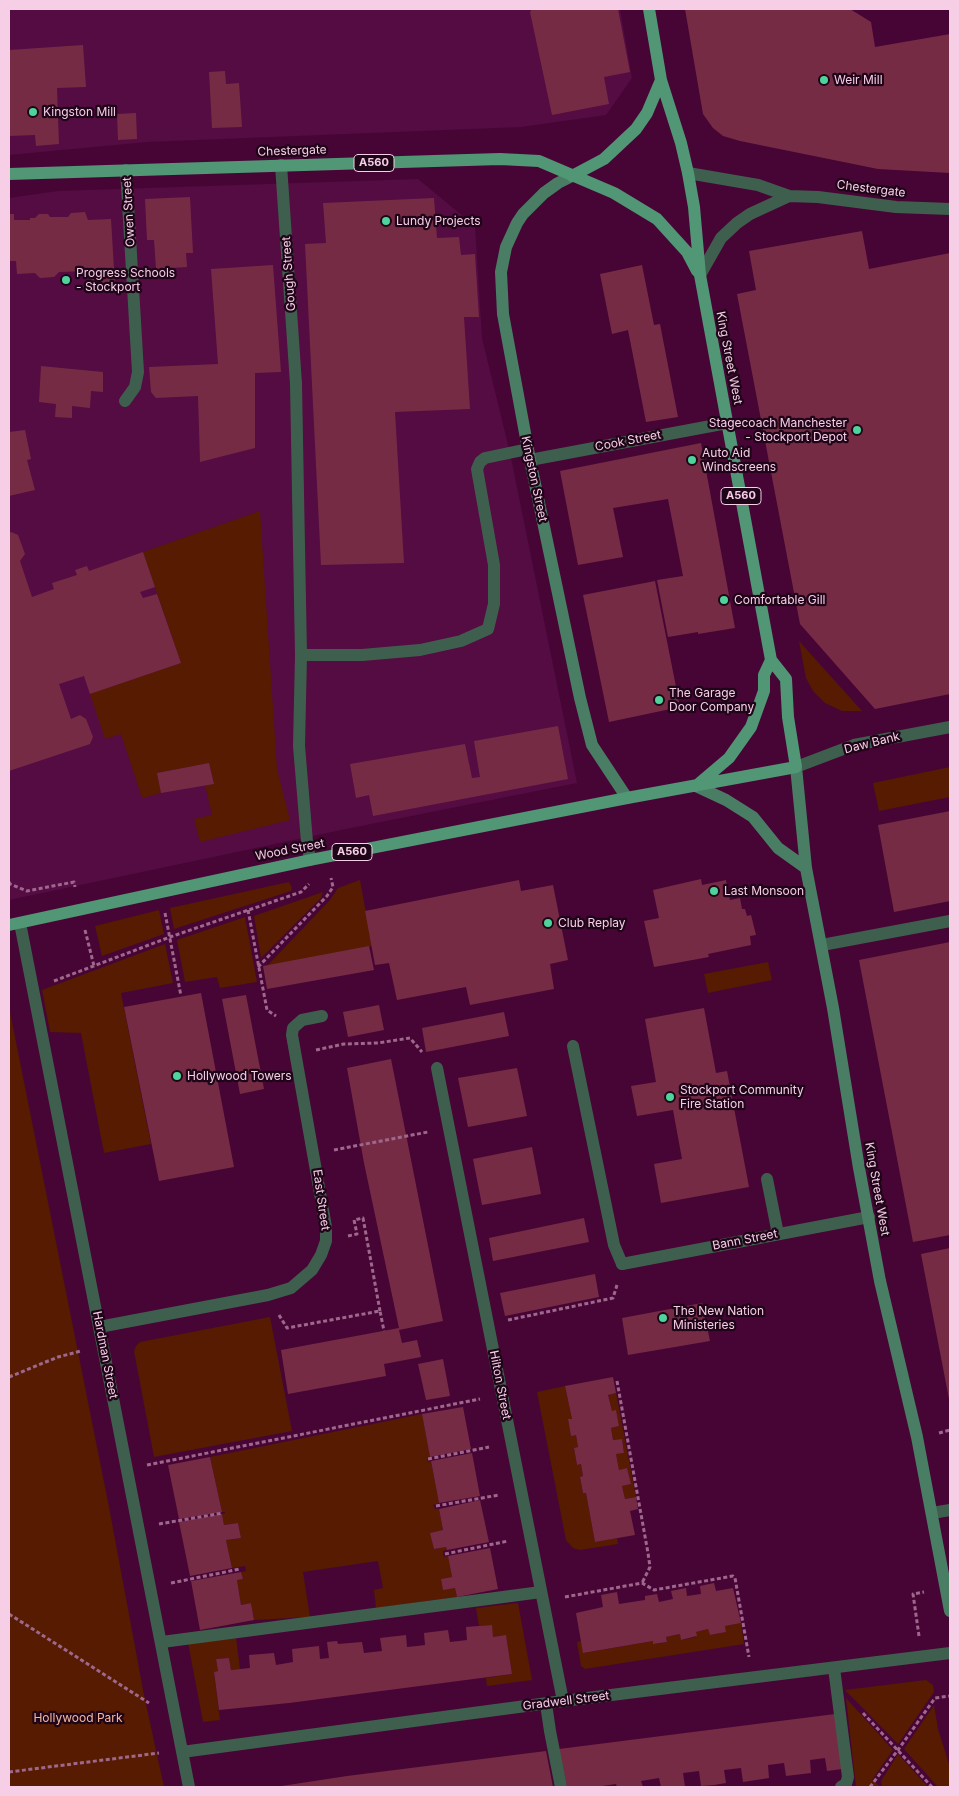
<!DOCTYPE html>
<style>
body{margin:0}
#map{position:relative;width:959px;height:1796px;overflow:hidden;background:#470536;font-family:Inter,sans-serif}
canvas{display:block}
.frame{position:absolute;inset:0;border:10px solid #f6cee6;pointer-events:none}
</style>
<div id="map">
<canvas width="959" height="1796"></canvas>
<div class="frame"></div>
</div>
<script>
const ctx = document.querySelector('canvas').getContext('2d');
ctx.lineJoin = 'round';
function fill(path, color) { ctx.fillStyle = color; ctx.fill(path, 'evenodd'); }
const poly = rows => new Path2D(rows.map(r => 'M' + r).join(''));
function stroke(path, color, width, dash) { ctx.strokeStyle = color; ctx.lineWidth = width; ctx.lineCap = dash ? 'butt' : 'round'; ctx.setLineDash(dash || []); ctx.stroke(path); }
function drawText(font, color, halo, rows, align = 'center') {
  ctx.font = font + ' Inter,sans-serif'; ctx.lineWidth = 4.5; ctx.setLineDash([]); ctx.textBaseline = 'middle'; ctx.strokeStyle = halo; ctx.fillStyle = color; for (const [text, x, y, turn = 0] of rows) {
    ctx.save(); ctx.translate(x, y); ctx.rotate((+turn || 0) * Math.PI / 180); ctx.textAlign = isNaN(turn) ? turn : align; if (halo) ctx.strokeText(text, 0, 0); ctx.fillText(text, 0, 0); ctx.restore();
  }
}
fill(poly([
 [9,9,620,9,632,78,606,115,521,127,147,142,9,155],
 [418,179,475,226,482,338,510,453,577,783,346,829,9,900,9,198,58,191]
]), '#540c42');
fill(poly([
 [260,511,277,769,290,820,200,842,194,819,212,815,205,785,214,783,209,763,157,773,161,793,142,798,121,734,105,739,90,694,181,663,143,552],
 [799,641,862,711,842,711,825,703,813,691,806,678],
 [950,767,950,797,879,811,873,783],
 [360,880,372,946,267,966,330,900,338,888],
 [289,882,292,888,291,891,174,929,170,908],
 [323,892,321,898,261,958,254,916],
 [159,910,164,934,102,956,95,926],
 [245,917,257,982,220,988,217,977,185,982,177,940],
 [165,944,173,983,121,993,151,1144,104,1153,81,1033,50,1032,42,990],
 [768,962,772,980,708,993,704,974],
 [9,1007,109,1507,144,1695,164,1787,9,1787],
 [270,1317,292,1431,154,1457,134,1351,136,1346,140,1342],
 [565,1386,572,1419,568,1419,571,1435,576,1435,578,1447,574,1448,577,1465,581,1464,583,1476,580,1477,583,1493,586,1493,595,1542,617,1538,618,1544,580,1550,573,1548,566,1540,537,1392],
 [616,1393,636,1497,625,1499,622,1486,631,1484,627,1468,619,1470,616,1454,624,1453,622,1439,613,1440,611,1428,619,1426,616,1411,612,1411,608,1395],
 [422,1414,430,1457,427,1457,427,1459,428,1462,431,1461,439,1503,433,1505,435,1509,439,1509,443,1530,431,1533,434,1549,446,1547,447,1550,443,1551,443,1554,444,1557,448,1556,452,1577,441,1579,443,1589,455,1588,457,1597,376,1608,374,1590,383,1588,378,1561,303,1572,310,1617,254,1620,251,1603,241,1605,237,1580,243,1579,241,1572,246,1571,245,1566,232,1568,226,1540,241,1538,238,1523,224,1525,222,1514,225,1513,225,1512,222,1512,210,1457],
 [518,1603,532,1680,487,1686,486,1678,512,1674,506,1636,493,1637,491,1625,479,1626,476,1608],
 [741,1623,744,1644,585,1669,581,1666,577,1642,581,1641,584,1653,653,1641,654,1644,667,1642,666,1637,680,1634,682,1640,696,1637,696,1632,708,1629,710,1635,726,1632,725,1626],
 [236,1638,240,1669,231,1670,229,1658,216,1659,218,1671,214,1672,220,1720,203,1722,188,1643],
 [926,1680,933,1685,934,1692,898,1744,845,1690],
 [846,1698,893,1750,872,1780,881,1787,856,1787],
 [934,1705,938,1729,950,1767,950,1787,938,1787,904,1749],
 [898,1754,928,1787,882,1787,881,1781]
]), '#561b00');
fill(poly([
 [532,9,618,9,630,72,604,77,609,104,552,115,530,12],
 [685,9,850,9,871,22,875,47,950,34,950,173,878,169,740,141,723,136,713,128,703,114],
 [83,45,86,87,57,88,59,144,36,146,35,135,9,136,9,50],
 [225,71,226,84,239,83,242,127,212,128,209,72],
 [136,113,137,139,118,140,117,114],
 [190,197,193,253,186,253,187,267,156,269,154,240,147,240,145,199],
 [434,198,437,238,459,237,461,255,475,254,479,317,464,317,470,409,395,412,404,563,321,565,305,244,326,243,323,203],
 [85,212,88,220,111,219,115,286,92,286,91,271,59,272,54,277,40,278,35,273,17,274,16,261,9,261,9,214,14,214,14,220,30,220,30,218,35,218,39,214,48,214,50,217,68,217,71,213],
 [862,231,869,269,950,253,950,694,875,709,800,624,737,294,756,290,749,251],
 [273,265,281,372,255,373,255,448,200,462,198,396,156,398,151,392,149,367,218,364,211,269],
 [642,265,654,325,660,324,678,417,646,422,628,330,612,334,600,274],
 [41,366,103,372,103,392,91,391,90,408,72,406,72,418,55,417,56,404,39,402],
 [25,430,31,459,27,460,35,490,9,496,9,432],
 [701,443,735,628,698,634,698,632,668,637,657,580,683,576,668,499,613,508,623,557,578,565,560,471],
 [11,532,18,535,25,554,20,561,32,597,54,589,52,583,77,575,75,570,87,566,89,571,143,552,155,587,140,592,143,598,157,594,181,663,90,694,84,676,59,684,71,719,80,715,86,719,93,737,90,744,9,771,9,533],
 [655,581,680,707,609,722,583,595],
 [558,726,568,779,373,816,369,795,356,798,350,764,465,744,472,778,480,777,474,741],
 [209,763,214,784,161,793,157,773],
 [950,811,950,901,894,912,878,825],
 [701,879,702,885,726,880,730,900,740,898,742,909,745,909,747,916,751,915,756,935,750,936,751,945,708,954,709,957,654,967,644,921,659,918,653,890],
 [519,880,521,891,553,885,568,960,550,964,554,989,470,1005,466,987,397,1000,389,963,375,965,365,911],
 [950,942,950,1235,913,1242,859,960],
 [369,946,374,970,267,989,263,966],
 [201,993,234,1167,159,1181,124,1007],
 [246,995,264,1089,240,1094,222,999],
 [379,1005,384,1030,348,1037,343,1012],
 [704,1008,716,1073,727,1071,749,1187,661,1203,654,1164,682,1159,673,1110,637,1116,631,1086,656,1082,645,1019],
 [504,1012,509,1036,426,1052,422,1028],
 [391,1059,443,1321,399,1330,402,1343,417,1340,421,1357,384,1364,386,1376,288,1394,281,1350,399,1328,364,1163,347,1068],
 [517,1068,527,1116,468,1127,458,1078],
 [532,1147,541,1194,482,1205,473,1159],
 [584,1218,589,1242,493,1261,489,1238],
 [950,1248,950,1399,949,1399,921,1254],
 [595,1274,599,1297,505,1316,500,1293],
 [702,1303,710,1341,628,1355,622,1318],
 [443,1359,450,1396,426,1400,418,1364],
 [613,1377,616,1393,608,1395,612,1411,616,1410,619,1426,611,1428,613,1440,622,1439,624,1453,616,1454,619,1470,627,1468,631,1484,622,1486,625,1499,636,1497,638,1509,630,1511,635,1535,595,1542,586,1493,583,1493,580,1477,583,1476,581,1464,577,1465,574,1448,578,1447,576,1435,571,1436,568,1419,572,1419,565,1386],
 [463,1407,471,1449,430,1457,422,1414],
 [472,1453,480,1496,439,1503,431,1461],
 [210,1457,222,1512,179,1519,168,1465],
 [480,1500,489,1542,447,1550,446,1547,434,1549,430,1533,443,1530,439,1509],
 [222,1514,224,1525,238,1523,241,1538,226,1540,232,1568,190,1576,179,1522],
 [490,1548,498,1589,457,1597,455,1588,443,1590,441,1579,452,1577,448,1556],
 [241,1572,243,1579,237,1580,241,1605,251,1603,254,1620,200,1630,191,1581],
 [714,1583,716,1591,733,1588,741,1623,725,1626,726,1632,710,1635,708,1629,696,1632,697,1636,681,1640,680,1634,666,1637,667,1642,653,1644,653,1641,583,1653,576,1613,603,1607,601,1595,617,1592,619,1604,645,1600,645,1596,657,1594,659,1602,673,1599,671,1591,686,1588,687,1596,701,1594,700,1586],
 [492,1625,493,1637,506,1635,512,1674,289,1703,219,1710,214,1672,218,1671,216,1659,229,1658,231,1670,250,1668,249,1655,274,1653,276,1665,293,1662,292,1649,319,1646,320,1659,329,1658,327,1642,337,1641,338,1644,362,1642,364,1653,382,1651,380,1638,406,1635,407,1647,417,1646,425,1645,424,1633,448,1630,450,1642,459,1641,467,1640,466,1627],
 [835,1714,842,1769,827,1771,825,1758,810,1760,811,1773,786,1776,784,1763,768,1765,769,1778,743,1782,741,1768,724,1770,726,1783,714,1785,701,1786,699,1771,683,1773,685,1787,661,1787,659,1778,641,1781,643,1787,617,1787,616,1784,602,1786,602,1787,567,1787,559,1749],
 [546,1751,553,1787,275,1787,347,1776]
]), '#762b45');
stroke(poly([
 [9,882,10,884,27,891,74,882,75,887],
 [248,910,267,1010,276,1016],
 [165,913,181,996],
 [85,930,94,966],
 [258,967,327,896,333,887,331,878],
 [54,981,170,937,301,892,309,884],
 [316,1050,344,1044,378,1043,410,1038,422,1052],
 [334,1150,428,1132],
 [348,1236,357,1234,354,1220,363,1218,380,1311],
 [279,1315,287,1328,380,1311,384,1331],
 [508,1320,613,1298,617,1285],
 [9,1377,58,1357,81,1351],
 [617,1381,648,1553,650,1567,642,1583],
 [939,1433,950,1430],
 [428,1459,489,1447],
 [147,1465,480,1399],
 [436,1506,499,1495],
 [159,1524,223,1513],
 [445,1554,508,1541],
 [171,1583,240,1569],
 [565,1597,642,1583,654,1590,733,1576,735,1578,749,1657],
 [9,1614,149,1703],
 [919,1636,913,1594,924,1592],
 [863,1713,932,1787],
 [9,1772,159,1753],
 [870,1787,898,1750,935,1698,950,1696]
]), '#9e688d', 3, [4, 2.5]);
stroke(poly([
 [296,384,301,655,299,746,307,842,310,860],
 [301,655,362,655,420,650,461,641,488,629,494,604,494,565,477,469,480,462,485,458,528,449],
 [822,945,950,921],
 [573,1046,614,1245,622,1264],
 [767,1179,778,1234],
 [932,1513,950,1510],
 [162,1642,541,1592],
 [834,1668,848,1777,846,1784,841,1787],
 [546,1704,550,1731,561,1787]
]), '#3f5f4e', 12);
stroke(poly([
 [281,165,296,384],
 [688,173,758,185,789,196,818,197,896,207,950,209],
 [700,275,721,238,737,223,750,214,789,196],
 [125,401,135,387,138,372,126,170],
 [530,460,727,423],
 [796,767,854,745,950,727],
 [20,923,189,1787],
 [437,1068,563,1701],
 [622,1264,869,1217],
 [99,1327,268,1295,291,1288,312,1270,321,1255,326,1241,326,1227,292,1035,293,1028,302,1020,322,1016],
 [182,1752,563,1701,950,1653]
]), '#3f5f4e', 12);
stroke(poly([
 [572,176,558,183,544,193,523,214,517,223,506,247,501,272,503,314,530,460,580,698,592,745,627,798],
 [796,767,806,868,833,1008,859,1168,880,1281,917,1437,950,1611],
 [696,786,726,800,753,817,778,848,806,868]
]), '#497e64', 12);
stroke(poly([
 [9,174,500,159,539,161,614,193,657,219,687,252,697,271],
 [572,176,604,159,636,129,647,113,661,80],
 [696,786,729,758,751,727,764,691,764,675,771,660],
 [9,925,310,860,627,798,796,767,788,717,786,679,771,660,700,275,694,207,688,173,681,143,661,80,649,9]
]), '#519675', 12);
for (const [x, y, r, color] of [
 [824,80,5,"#4ed39a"],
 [33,112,5,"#4ed39a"],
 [386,221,5,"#4ed39a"],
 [66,280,5,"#4ed39a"],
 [857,430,5,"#4ed39a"],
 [692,460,5,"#4ed39a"],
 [724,600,5,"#4ed39a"],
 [659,700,5,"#4ed39a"],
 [714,891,5,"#4ed39a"],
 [548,923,5,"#4ed39a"],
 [177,1076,5,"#4ed39a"],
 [670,1097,5,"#4ed39a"],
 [663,1318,5,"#4ed39a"]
]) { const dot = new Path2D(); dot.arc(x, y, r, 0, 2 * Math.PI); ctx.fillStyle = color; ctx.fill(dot); stroke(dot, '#1e0517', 2); }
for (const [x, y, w] of [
 [374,163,40],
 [741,496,40],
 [352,852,40]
]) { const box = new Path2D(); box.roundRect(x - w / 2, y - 8.5, w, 17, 4); ctx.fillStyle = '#1e0517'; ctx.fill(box); stroke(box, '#f6cee6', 1); }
drawText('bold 11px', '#f6cee6', null, [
 ["A560",374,163],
 ["A560",741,496],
 ["A560",352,852]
]);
drawText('12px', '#f6cee6', '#1e0517', [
 ["Weir Mill",834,80],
 ["Kingston Mill",43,112],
 ["Lundy Projects",396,221],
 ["Progress Schools",76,273],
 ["- Stockport",76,287],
 ["Stagecoach Manchester",847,423,"right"],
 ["- Stockport Depot",847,437,"right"],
 ["Auto Aid",702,453],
 ["Windscreens",702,467],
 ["Comfortable Gill",734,600],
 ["The Garage",669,693],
 ["Door Company",669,707],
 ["Last Monsoon",724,891],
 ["Club Replay",558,923],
 ["Hollywood Towers",187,1076],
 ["Stockport Community",680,1090],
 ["Fire Station",680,1104],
 ["The New Nation",673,1311],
 ["Ministeries",673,1325]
], 'left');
drawText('12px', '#f6cee6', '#1e0517', [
 ["Chestergate",292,151,-2],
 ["Chestergate",871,189,7],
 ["Owen Street",129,212,-93],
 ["Gough Street",289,274,-94],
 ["King Street West",729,358,79],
 ["Cook Street",628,441,-11],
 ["Kingston Street",534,479,78],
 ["Daw Bank",872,743,-14],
 ["Wood Street",290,850,-11],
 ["King Street West",877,1189,80],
 ["East Street",321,1200,82],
 ["Bann Street",745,1240,-11],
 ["Hardman Street",105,1355,79],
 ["Hilton Street",500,1385,79],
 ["Gradwell Street",566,1701,-7]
]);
drawText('12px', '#f6b79f', '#1e0517', [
 ["Hollywood Park",78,1718]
]);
</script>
